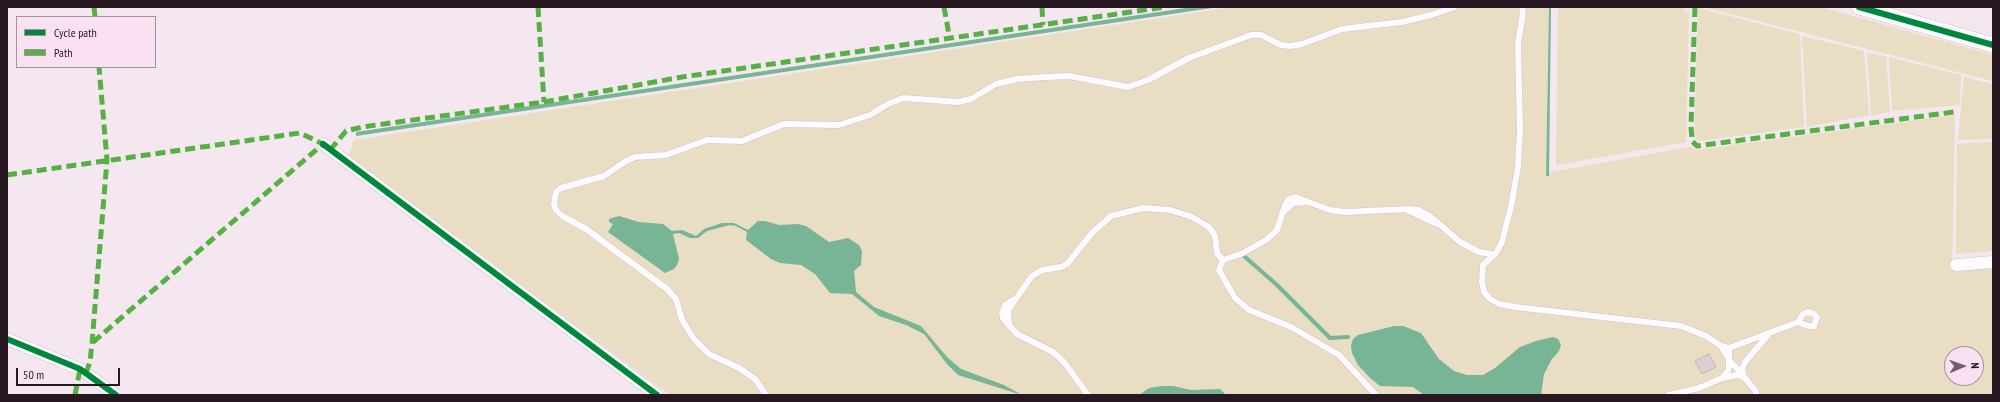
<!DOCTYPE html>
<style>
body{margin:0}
#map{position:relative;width:2000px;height:402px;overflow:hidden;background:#f4e7f0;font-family:"PT Sans Narrow",sans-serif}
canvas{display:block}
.frame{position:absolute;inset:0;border:8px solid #271822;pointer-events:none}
.legend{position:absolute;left:16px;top:16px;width:140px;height:52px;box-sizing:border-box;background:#fae1f2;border:1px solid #a6919f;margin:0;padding:5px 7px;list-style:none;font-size:12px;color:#271822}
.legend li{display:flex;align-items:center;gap:8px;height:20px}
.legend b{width:20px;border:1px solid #a6919f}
.north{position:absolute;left:1944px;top:346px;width:40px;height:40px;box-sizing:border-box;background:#fae1f2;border:1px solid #a6919f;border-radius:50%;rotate:88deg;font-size:11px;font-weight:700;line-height:16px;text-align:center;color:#271822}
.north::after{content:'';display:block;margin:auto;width:14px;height:18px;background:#6f606a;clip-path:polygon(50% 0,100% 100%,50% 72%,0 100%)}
.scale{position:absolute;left:16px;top:368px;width:104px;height:18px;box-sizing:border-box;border:2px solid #271822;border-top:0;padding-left:5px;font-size:12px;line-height:14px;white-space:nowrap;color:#271822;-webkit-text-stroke:3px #fae1f2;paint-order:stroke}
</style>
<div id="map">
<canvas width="2000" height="402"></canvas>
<div class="frame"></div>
<ul class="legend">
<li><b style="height:5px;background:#00873e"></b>Cycle path</li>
<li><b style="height:5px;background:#56b145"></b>Path</li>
</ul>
<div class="north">N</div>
<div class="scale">50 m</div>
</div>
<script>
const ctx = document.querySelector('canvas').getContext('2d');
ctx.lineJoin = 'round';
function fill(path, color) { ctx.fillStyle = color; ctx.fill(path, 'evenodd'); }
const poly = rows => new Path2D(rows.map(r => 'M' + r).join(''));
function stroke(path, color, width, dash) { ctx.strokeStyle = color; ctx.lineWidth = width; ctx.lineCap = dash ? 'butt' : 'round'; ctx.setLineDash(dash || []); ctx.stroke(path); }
fill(poly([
 [1232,7,1549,7,1546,173,1690,147,1697,150,1955,115,1952,270,1993,268,1993,395,670,395,348,157,354,140],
 [1952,354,1976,354,1976,378,1952,378],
 [1558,7,1684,7,1685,11,1689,11,1686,142,1556,165],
 [1703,7,1821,7,1993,55,1993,81],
 [1698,8,1800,34,1804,127,1699,141,1694,137],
 [1802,36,1864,51,1869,115,1807,127],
 [1867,53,1886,56,1890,112,1871,116],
 [1889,57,1961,75,1960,105,1892,111],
 [1964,77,1993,84,1993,139,1958,140],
 [1993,142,1993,251,1956,254,1957,144]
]), '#e9ddc3');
fill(poly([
 [1192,7,1219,7,356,136,356,132],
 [1549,7,1551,7,1549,176,1546,176],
 [619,216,639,222,663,224,672,231,682,230,696,236,704,229,722,223,734,223,748,230,758,221,765,221,779,225,798,224,806,226,829,242,848,238,859,245,862,251,861,265,854,271,856,292,874,307,921,326,947,357,961,369,1004,385,1022,395,958,375,947,364,924,334,906,325,879,316,852,294,830,293,815,274,801,265,780,263,771,259,746,240,747,232,736,226,730,225,707,231,698,238,690,238,679,233,673,234,679,259,677,265,674,269,665,273,608,232,613,224,609,222,609,219],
 [1394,326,1403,326,1421,333,1439,359,1454,371,1467,375,1483,375,1495,368,1520,347,1536,341,1553,337,1558,339,1561,345,1559,351,1552,359,1544,374,1541,395,1424,395,1413,387,1380,386,1370,378,1358,365,1352,353,1351,346,1353,339,1358,335],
 [1162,386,1173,386,1191,390,1220,389,1226,395,1139,395,1149,388]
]), '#77b596');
stroke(poly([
 [1244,256,1277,285,1330,338,1348,337]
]), '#77b596', 4);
const building = poly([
 [1709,354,1716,367,1702,374,1695,361,1709,354]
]);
fill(building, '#decdd5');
stroke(building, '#c2b4bb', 1);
const service = poly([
 [1522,7,1523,13,1518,44,1520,130,1518,167,1511,207,1502,242,1496,253,1483,265,1482,282,1484,292,1490,299,1499,304,1515,307,1681,326,1706,336,1721,346,1729,348,1798,322,1803,314,1808,312,1814,314,1817,317,1814,326,1808,326,1798,322],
 [1407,210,1437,224],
 [1284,212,1293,203,1307,202],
 [1008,324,1003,318,1002,313,1005,305,1013,300],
 [1721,346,1730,361,1743,375],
 [1723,378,1737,375,1743,377],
 [766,395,755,379,739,368,709,354,694,339,682,320,676,299,667,289,586,229,562,216,556,210,554,204,556,192,561,188,604,176,626,161,635,157,666,155,707,140,742,141,784,124,839,125,870,115,888,104,903,98,958,102,971,99,996,84,1017,79,1046,77,1069,76,1128,87,1148,80,1189,58,1251,35,1261,35,1281,45,1291,46,1302,44,1342,29,1402,22,1431,15,1455,7],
 [1088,395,1064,362,1053,352,1017,334,1009,325,1008,310,1032,276,1042,270,1061,267,1067,264,1092,233,1111,216,1143,208,1170,210,1192,217,1209,227,1215,236,1217,253,1223,260],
 [1376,395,1339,355,1291,327,1249,310,1235,298,1219,270,1223,260,1241,254,1266,240,1277,230,1285,205,1289,199,1295,197,1330,210,1345,212,1410,209,1418,210,1430,216,1460,242,1479,252,1492,254],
 [1669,395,1699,388,1722,378,1728,371,1729,366,1729,348],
 [1757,395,1755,390,1744,377,1742,370,1745,362,1768,335]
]);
const minor = poly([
 [323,144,657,395],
 [1956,265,1993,262],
 [7,339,80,369,116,395]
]);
const tertiary = poly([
 [1859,7,1993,45]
]);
stroke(service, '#d0c2cc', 7);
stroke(minor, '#d0c2cc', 13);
stroke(tertiary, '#d0c2cc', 16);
stroke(service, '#fdfbfd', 6);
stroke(minor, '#fdfbfd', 12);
stroke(tertiary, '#fdfbfd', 15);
stroke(poly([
 [94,7,95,17],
 [538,7,544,102],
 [944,7,950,40],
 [1042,7,1043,25],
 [1695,7,1691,126,1692,141,1697,146,1954,112],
 [330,150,346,131,362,127,544,102,682,77,1165,7],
 [7,175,300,133,323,144,92,343],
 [86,373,90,362,92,343,107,160,99,67],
 [75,395,80,369]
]), '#56b145', 5, [10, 5]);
stroke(poly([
 [1859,7,1993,45],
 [323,144,657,395],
 [7,339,80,369,116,395]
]), '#00873e', 6);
</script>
